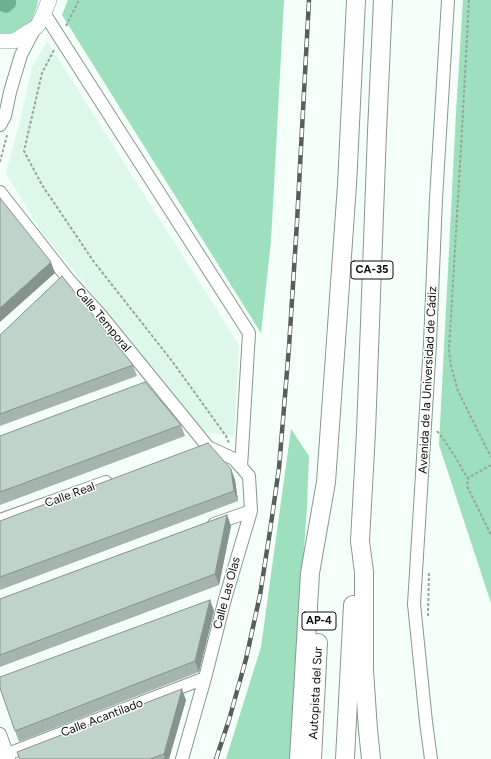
<!DOCTYPE html>
<meta charset="utf-8">
<style>
body{margin:0}
canvas{display:block;background:#f3fff8}
</style>
<canvas width="491" height="759"></canvas>
<script>
const ctx = document.querySelector('canvas').getContext('2d');
ctx.lineJoin = 'round';
function fill(path, color) { ctx.fillStyle = color; ctx.fill(path, 'evenodd'); }
const poly = rows => new Path2D(rows.map(r => 'M' + r).join(''));
function stroke(path, color, width, dash) { ctx.strokeStyle = color; ctx.lineWidth = width; ctx.lineCap = dash ? 'butt' : 'round'; ctx.setLineDash(dash || []); ctx.stroke(path); }
function drawText(font, color, halo, rows, align = 'center') {
  ctx.font = font + ' Figtree,sans-serif'; ctx.lineWidth = 3; ctx.setLineDash([]); ctx.textBaseline = 'middle'; ctx.strokeStyle = halo; ctx.fillStyle = color; for (const [text, x, y, turn = 0] of rows) {
    ctx.save(); ctx.translate(x, y); ctx.rotate((+turn || 0) * Math.PI / 180); ctx.textAlign = isNaN(turn) ? turn : align; if (halo) ctx.strokeText(text, 0, 0); ctx.fillText(text, 0, 0); ctx.restore();
  }
}
fill(poly([
 [47,41,239,345,234,435,231,436,204,432,115,321,41,231,8,177,6,173,22,113,32,67]
]), '#ddf8e9');
fill(poly([
 [0,0,38,0,37,6,32,20,23,29,10,36,0,34],
 [68,0,284,0,271,241,261,333,62,15],
 [463,0,491,0,491,603,439,445,456,113],
 [291,429,309,456,307,505,290,759,226,759,261,647]
]), '#9edfbd');
fill(poly([
 [0,0,16,0,16,5,14,8,9,12,6,13,0,11]
]), '#6db28f');
const minor = poly([
 [44,13,249,333,241,467],
 [0,125,5,116,10,92,21,55,35,28],
 [0,192,69,280,99,313,208,447,234,459,249,476,251,511,225,599,205,678,182,759],
 [0,520,106,482],
 [214,524,251,511],
 [0,734,9,759],
 [0,757,205,678],
 [431,759,426,722,414,604,430,344,436,199,448,0]
]);
const major = poly([
 [0,41,14,41,35,28,38,25,44,13,49,0]
]);
const highway = poly([
 [299,759,310,573,326,482,347,185,356,0],
 [312,759,318,643],
 [345,759,353,605],
 [371,759,368,730,364,670,364,572,360,541,366,432,377,132,383,0]
]);
stroke(minor, '#87998f', 14);
stroke(major, '#87998f', 16);
stroke(highway, '#87998f', 20);
stroke(poly([
 [469,0,461,148,449,350,451,366,458,391,491,457],
 [66,26,79,0],
 [54,50,42,73,24,151,42,185,94,262,172,361,226,436,229,443],
 [0,162,7,135],
 [437,431,444,440,456,458,463,471,468,478],
 [491,465,468,478,467,486,491,535],
 [428,616,429,571]
]), '#99a39d', 2, [3, 2]);
stroke(minor, '#fff', 12);
stroke(major, '#fff', 15);
stroke(highway, '#fff', 18);
const rail = poly([
 [216,759,229,720,246,659,260,595,270,531,279,468,289,347,297,222,309,0]
]);
stroke(rail, '#575f5b', 4.5);
stroke(rail, '#fff', 3, [9]);
fill(poly([
 [0,335,133,365,137,376,0,426],
 [181,425,185,436,0,505,0,436],
 [231,469,235,480,238,501,0,590,0,521],
 [227,515,231,526,219,585,0,667,0,599],
 [210,600,214,611,199,672,19,742,0,688],
 [186,700,169,759,20,759]
]), '#a5b5ad');
fill(poly([
 [51,262,55,273,0,322,0,308],
 [231,469,235,480,238,501,234,491],
 [227,515,231,526,219,585,215,574],
 [210,600,214,611,199,672,195,661],
 [182,689,186,700,169,759,165,759,164,754]
]), '#86948d');
const building = poly([
 [0,198,51,262,0,308,0,198],
 [62,276,133,365,0,414,0,335,62,276],
 [145,382,181,425,0,492,0,436,145,382],
 [208,443,231,469,234,491,0,577,0,521,208,443],
 [227,515,215,574,0,655,0,599,227,515],
 [210,600,195,661,15,731,0,688,0,677,210,600],
 [182,689,164,754,150,759,20,759,17,752,182,689]
]);
fill(building, '#c0d3c9');
stroke(building, '#86948d', 1);
for (const [x, y, w] of [
 [372,270,42],
 [319,621,34]
]) { const box = new Path2D(); box.roundRect(x - w / 2, y - 9, w, 18, 3); ctx.fillStyle = '#fff'; ctx.fill(box); stroke(box, '#080e0b', 1); }
drawText('bold 11px', '#080e0b', null, [
 ["CA-35",372,270],
 ["AP-4",319,621]
]);
drawText('12px', '#080e0b', '#fff', [
 ["Calle Temporal",103,320,50],
 ["Avenida de la Universidad de Cádiz",428,380,-87],
 ["Calle Real",70,495,-20],
 ["Calle Las Olas",227,593,-75],
 ["Autopista del Sur",316,693,-87],
 ["Calle Acantilado",102,718,-21]
]);
</script>
